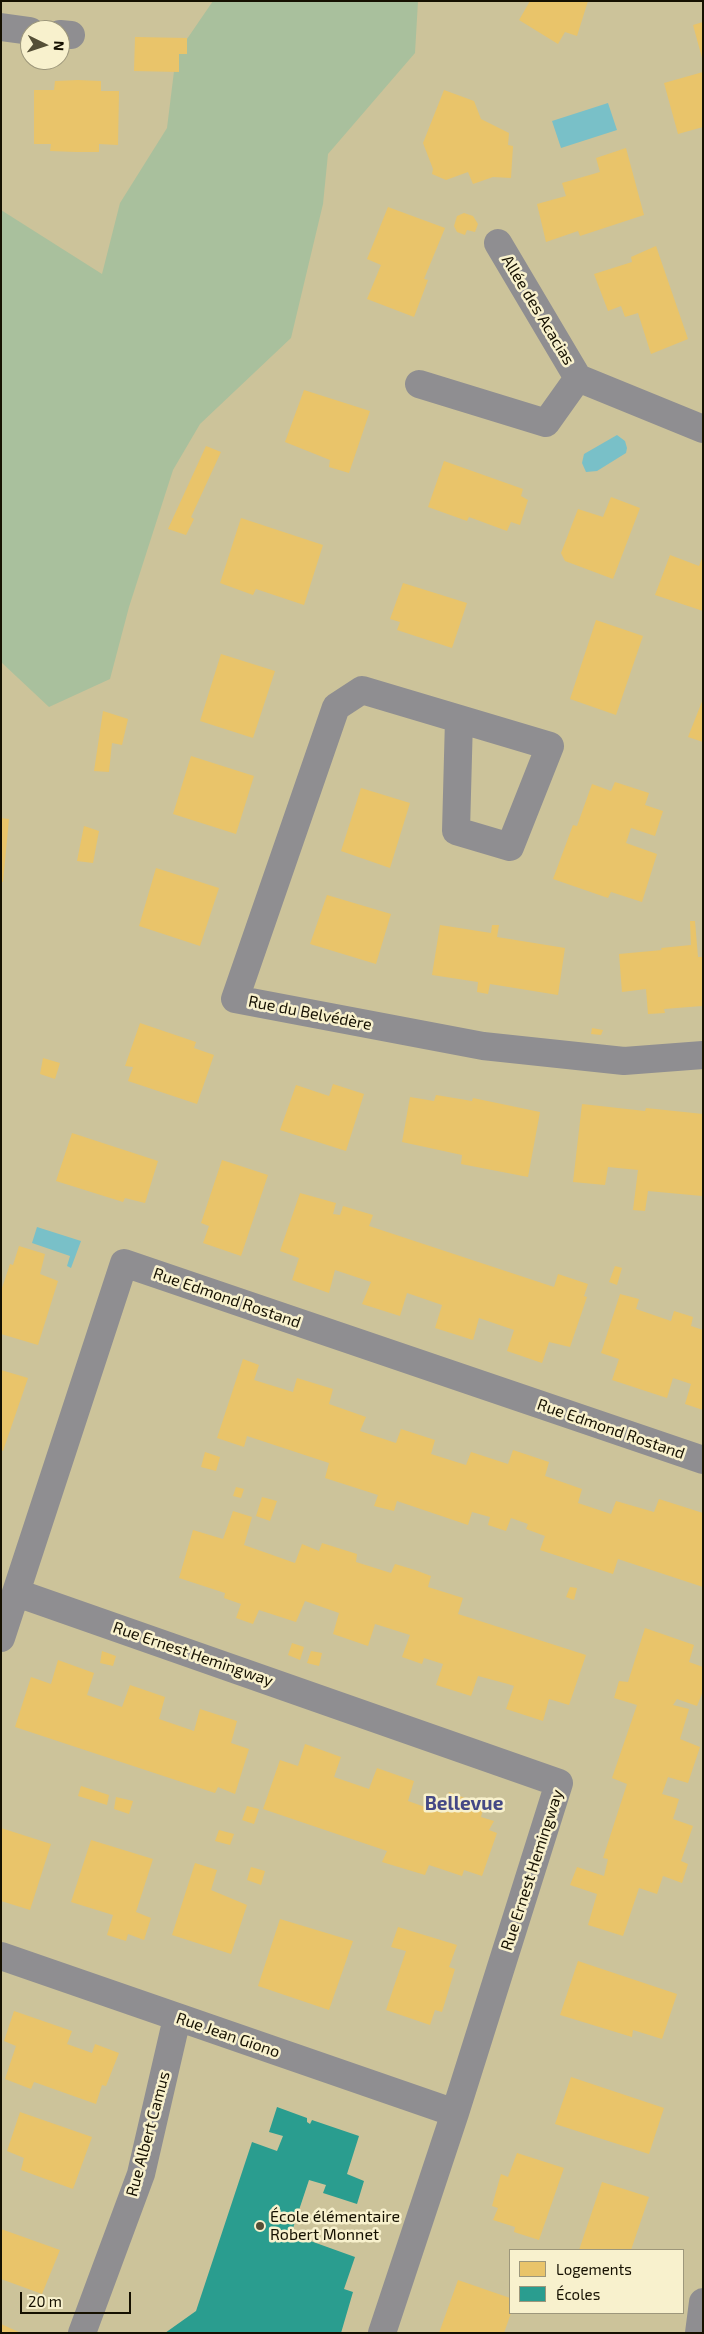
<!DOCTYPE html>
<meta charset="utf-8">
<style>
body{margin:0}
#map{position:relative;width:704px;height:2334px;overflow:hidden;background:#ccc39a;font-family:"Exo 2",sans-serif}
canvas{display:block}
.frame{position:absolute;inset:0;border:2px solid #151000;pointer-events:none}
.legend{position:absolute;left:509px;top:2249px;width:175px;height:65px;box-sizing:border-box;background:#f8f1cd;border:1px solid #9d977b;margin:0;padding:6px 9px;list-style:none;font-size:15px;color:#151000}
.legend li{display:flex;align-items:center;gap:10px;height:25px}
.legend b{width:25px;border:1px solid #9d977b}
.north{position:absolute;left:20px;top:20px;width:50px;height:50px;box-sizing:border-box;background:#f8f1cd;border:1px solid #9d977b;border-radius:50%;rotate:94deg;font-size:14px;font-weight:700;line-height:20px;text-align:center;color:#151000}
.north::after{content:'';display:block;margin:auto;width:18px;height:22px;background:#554f36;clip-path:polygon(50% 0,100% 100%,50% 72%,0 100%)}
.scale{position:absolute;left:20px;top:2292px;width:111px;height:22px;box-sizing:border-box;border:2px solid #151000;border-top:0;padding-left:6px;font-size:15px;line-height:18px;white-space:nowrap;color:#151000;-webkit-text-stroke:4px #f8f1cd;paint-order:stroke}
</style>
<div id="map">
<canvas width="704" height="2334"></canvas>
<div class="frame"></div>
<ul class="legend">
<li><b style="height:14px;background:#e9c46a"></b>Logements</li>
<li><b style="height:14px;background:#2a9d8f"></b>Écoles</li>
</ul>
<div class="north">N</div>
<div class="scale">20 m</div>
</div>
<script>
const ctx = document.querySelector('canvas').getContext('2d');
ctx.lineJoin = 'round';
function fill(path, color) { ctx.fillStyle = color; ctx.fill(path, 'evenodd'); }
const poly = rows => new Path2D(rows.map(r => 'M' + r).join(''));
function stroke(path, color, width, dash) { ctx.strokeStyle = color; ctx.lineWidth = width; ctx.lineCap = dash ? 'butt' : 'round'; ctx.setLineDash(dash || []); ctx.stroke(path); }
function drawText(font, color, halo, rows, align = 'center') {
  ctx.font = font + ' "Exo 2",sans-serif'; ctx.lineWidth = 5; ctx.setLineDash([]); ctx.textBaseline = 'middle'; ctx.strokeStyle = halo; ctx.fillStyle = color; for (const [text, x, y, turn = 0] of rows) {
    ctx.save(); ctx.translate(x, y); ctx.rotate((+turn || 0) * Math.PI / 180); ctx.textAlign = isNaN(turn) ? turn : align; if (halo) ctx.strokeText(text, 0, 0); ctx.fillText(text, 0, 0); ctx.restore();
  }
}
fill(poly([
 [213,1,418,1,415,53,328,154,323,204,291,338,200,424,173,470,129,607,110,679,49,707,1,662,1,210,102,274,120,203,167,128,176,55]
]), '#a9c09d');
fill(poly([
 [608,103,617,130,561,148,552,121],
 [617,435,625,441,627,448,626,453,597,471,586,472,582,463,584,454],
 [37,1227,81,1241,71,1268,67,1266,70,1256,32,1243]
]), '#79c0c8');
fill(poly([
 [530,1,588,1,577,36,565,32,558,44,519,20],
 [703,22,703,58,702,58,693,25],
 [135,37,187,38,187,54,179,54,179,72,134,71],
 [703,72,703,127,678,134,664,83],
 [78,80,101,81,101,91,119,91,118,145,99,144,99,152,76,152,50,151,51,144,34,144,34,90,54,90,55,81],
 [444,90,474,101,481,119,509,133,508,145,513,146,511,178,493,177,473,184,468,172,446,180,432,174,433,169,423,143],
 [626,148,644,215,580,236,578,231,546,242,537,204,566,196,562,183,600,172,596,158],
 [388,207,445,228,424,279,428,280,414,317,367,299,381,265,367,259],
 [464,213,473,216,478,224,475,232,467,230,465,235,457,232,454,226,457,216],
 [656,246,688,339,651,354,638,313,625,317,621,306,608,311,594,274,632,262,631,257],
 [304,390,370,411,349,473,329,467,330,460,285,442],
 [206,446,221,452,191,517,194,519,186,535,168,529],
 [444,461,523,489,521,496,528,500,520,525,511,522,507,531,469,517,467,521,428,507],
 [611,497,640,508,613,579,565,561,561,553,578,509,603,517],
 [241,518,323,545,304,605,256,589,253,595,220,583],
 [670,555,699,566,703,556,703,611,655,595],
 [403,583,467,603,452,648,397,630,400,622,390,619],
 [596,620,643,636,616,715,570,699],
 [221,654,275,671,253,738,200,721],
 [703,699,703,742,688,737],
 [103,711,128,719,122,745,112,743,109,772,94,771],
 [191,756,254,776,236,834,173,814],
 [615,782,649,793,645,805,663,811,655,836,631,828,626,843,657,854,642,902,611,892,608,898,553,879,573,825,577,826,592,784,611,791],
 [361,788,410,803,390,868,341,851],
 [1,818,9,819,3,882,1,882],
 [84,826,99,831,93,863,77,861],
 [156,868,219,888,200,946,139,926],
 [327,895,391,914,376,964,310,944],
 [690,921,695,921,698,957,703,957,702,1006,664,1009,665,1013,648,1014,646,989,622,992,619,954,662,950,661,948,691,945],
 [440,925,491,933,492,925,499,925,497,937,565,948,558,995,490,984,488,994,477,992,478,982,432,975],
 [140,1023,196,1042,194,1048,214,1055,197,1104,128,1081,133,1067,125,1066],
 [592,1028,603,1030,601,1035,591,1034],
 [43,1058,60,1063,55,1079,40,1074],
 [333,1084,364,1094,346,1151,280,1130,296,1085,329,1096],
 [436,1095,472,1101,473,1098,540,1112,528,1177,461,1164,462,1155,402,1142,410,1097,434,1101],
 [582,1104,645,1111,646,1108,703,1114,702,1196,648,1191,645,1211,633,1210,638,1170,608,1167,605,1185,573,1182],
 [72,1133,158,1161,145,1203,125,1198,123,1202,56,1181],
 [222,1160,268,1175,241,1256,203,1243,209,1226,201,1223],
 [300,1193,336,1203,333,1214,340,1215,343,1206,373,1215,369,1226,554,1287,558,1274,588,1284,584,1296,587,1297,570,1347,549,1342,542,1363,507,1351,514,1330,479,1318,473,1340,435,1328,442,1305,413,1295,407,1293,400,1316,362,1304,371,1282,335,1270,329,1293,292,1280,299,1258,280,1251],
 [19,1246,45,1254,40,1274,58,1281,38,1345,1,1334,1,1291,10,1264,13,1265],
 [615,1266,622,1268,617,1285,609,1282],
 [620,1294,639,1299,636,1309,671,1321,674,1311,693,1317,691,1326,703,1330,703,1410,685,1404,691,1384,673,1378,667,1398,612,1380,619,1359,601,1353],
 [243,1359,259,1365,254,1380,293,1392,297,1378,333,1389,329,1404,366,1417,360,1431,396,1443,401,1429,435,1440,431,1454,466,1465,471,1452,508,1464,513,1450,549,1462,545,1476,582,1489,578,1503,611,1514,616,1501,654,1512,659,1499,703,1513,703,1587,618,1559,613,1574,540,1550,545,1536,526,1529,528,1524,511,1518,506,1531,488,1525,490,1517,472,1512,468,1525,397,1501,394,1511,374,1506,378,1495,325,1478,329,1463,247,1436,244,1447,217,1438],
 [1,1370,28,1378,3,1451,1,1450],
 [205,1452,220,1457,216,1471,201,1467],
 [236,1487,244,1489,241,1498,233,1496],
 [262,1497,277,1501,270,1521,256,1516],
 [233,1511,252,1517,244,1545,295,1563,302,1544,319,1551,322,1543,357,1554,356,1562,391,1573,395,1564,415,1570,431,1576,428,1587,463,1598,458,1614,586,1655,569,1705,549,1699,543,1721,506,1709,514,1686,508,1684,478,1676,471,1696,436,1685,443,1664,424,1658,422,1664,402,1657,410,1635,375,1624,368,1646,333,1634,339,1613,305,1601,296,1622,259,1610,253,1624,236,1618,241,1604,224,1598,225,1593,179,1578,193,1530,223,1539],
 [570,1587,577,1588,574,1600,566,1597],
 [645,1628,694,1645,689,1662,703,1667,703,1691,697,1706,677,1699,673,1705,689,1709,680,1739,700,1747,688,1783,668,1777,662,1794,679,1799,673,1819,693,1826,681,1861,688,1864,682,1883,663,1876,657,1894,639,1888,623,1936,588,1925,597,1894,570,1885,577,1867,604,1876,608,1859,603,1858,627,1784,612,1778,637,1705,614,1698,619,1681,628,1682],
 [292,1643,304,1647,300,1660,288,1655],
 [102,1651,116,1656,113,1666,100,1663],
 [311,1651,322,1653,319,1666,307,1663],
 [58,1660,94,1673,87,1695,122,1707,130,1685,165,1697,159,1719,194,1731,200,1709,237,1721,231,1743,249,1749,235,1794,218,1787,215,1793,15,1727,31,1677,51,1684],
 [305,1744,341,1757,334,1777,369,1789,377,1768,414,1781,408,1801,442,1813,449,1792,484,1805,481,1817,494,1821,489,1830,497,1833,482,1876,464,1870,462,1876,429,1865,425,1875,382,1862,387,1851,263,1809,280,1760,298,1766],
 [81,1786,109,1795,107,1805,78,1796],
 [116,1797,133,1801,129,1814,114,1809],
 [247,1806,259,1809,254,1824,242,1820],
 [1,1828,51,1844,30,1910,1,1901],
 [219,1830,234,1834,230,1845,215,1841],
 [91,1840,153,1859,136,1912,151,1918,144,1940,128,1934,126,1941,107,1935,113,1915,71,1902],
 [195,1863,217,1870,211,1890,247,1905,231,1954,172,1935],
 [251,1867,265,1871,261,1885,247,1880],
 [280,1919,353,1941,329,2010,258,1986],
 [398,1927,457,1945,449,1967,455,1969,442,2012,435,2010,430,2025,386,2010,406,1951,391,1947],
 [578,1961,677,1994,662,2039,633,2030,632,2037,560,2015],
 [14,2011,72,2031,67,2044,92,2053,95,2044,119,2053,106,2086,102,2085,96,2104,34,2082,31,2089,5,2079,16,2046,4,2041],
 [571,2077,664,2108,649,2154,555,2124],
 [20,2112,92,2137,73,2189,21,2170,24,2158,7,2151],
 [517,2153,564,2168,539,2240,514,2232,515,2227,493,2220,498,2208,492,2206,501,2174,508,2177],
 [602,2182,649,2197,631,2250,579,2250],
 [1,2229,60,2250,42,2294,1,2279],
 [458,2280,510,2298,511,2313,504,2333,439,2333],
 [1,2324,21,2333,1,2333]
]), '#e9c46a');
fill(poly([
 [277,2107,307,2118,307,2122,310,2124,312,2120,359,2136,347,2174,364,2181,357,2204,323,2193,326,2185,309,2180,291,2234,355,2257,344,2289,353,2292,341,2333,165,2333,196,2311,252,2142,277,2151,283,2136,269,2132]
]), '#2a9d8f');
stroke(poly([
 [1,27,30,31],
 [60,34,71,35],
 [498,243,578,378,703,429],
 [419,384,546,423,578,378],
 [459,719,456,831,510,847,550,746,362,690,336,707,235,999,483,1046,624,1061,703,1055],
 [17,1593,559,1783,455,2113,382,2333],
 [1,1638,124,1263,703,1460],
 [1,1956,455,2113],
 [82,2333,141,2174,177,2018],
 [699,2333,703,2302]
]), '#8f8e91', 28);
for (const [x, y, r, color] of [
 [260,2226,5,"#554f36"]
]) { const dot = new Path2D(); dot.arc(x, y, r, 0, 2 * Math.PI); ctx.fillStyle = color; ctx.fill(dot); stroke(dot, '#f8f1cd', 2); }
drawText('16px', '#151000', '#f8f1cd', [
 ["Allée des Acacias",538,310,59],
 ["Rue du Belvédère",310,1013,11],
 ["Rue Edmond Rostand",227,1298,19],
 ["Rue Edmond Rostand",611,1429,19],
 ["Rue Ernest Hemingway",193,1654,19],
 ["Rue Ernest Hemingway",532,1870,-72],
 ["Rue Jean Giono",228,2035,19],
 ["Rue Albert Camus",148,2134,-75]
]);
drawText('16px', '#151000', '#f8f1cd', [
 ["École élémentaire",270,2217],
 ["Robert Monnet",270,2235]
], 'left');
drawText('bold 19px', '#444885', '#f8f1cd', [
 ["Bellevue",464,1804]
]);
</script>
